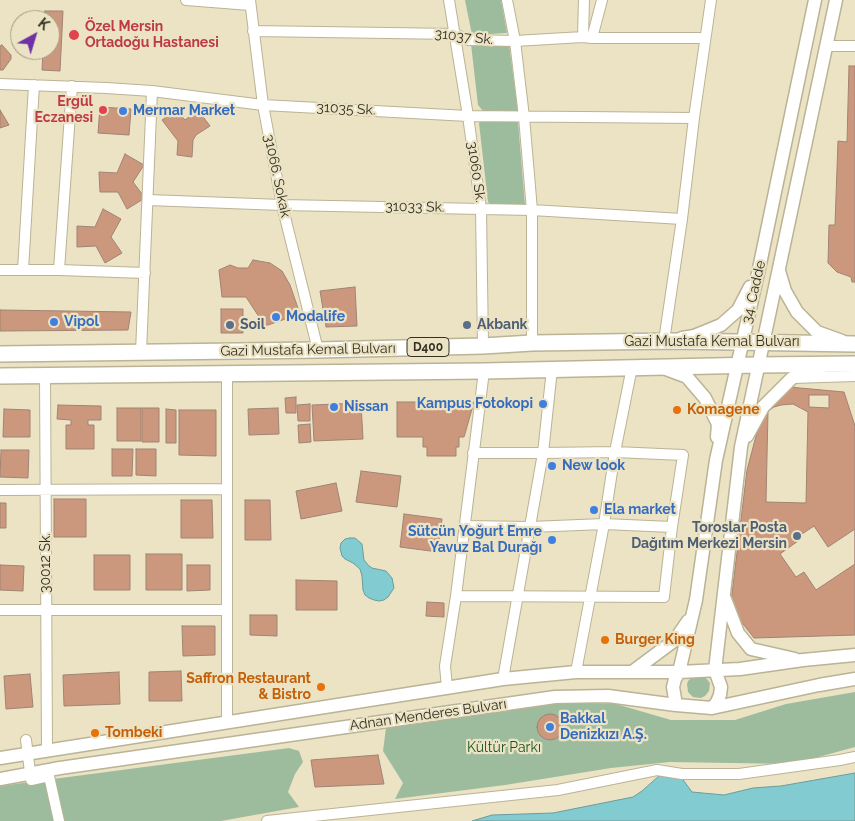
<!DOCTYPE html>
<meta charset="utf-8">
<style>
body{margin:0}
#map{position:relative;width:855px;height:821px;overflow:hidden;background:#ebe3c4;font-family:Raleway,sans-serif}
canvas{display:block}
.north{position:absolute;left:10px;top:10px;width:50px;height:50px;box-sizing:border-box;background:#ebe3c4;border:1px solid #a19b84;border-radius:50%;rotate:39deg;font-size:14px;font-weight:700;line-height:20px;text-align:center;color:#322f23}
.north::after{content:'';display:block;margin:auto;width:18px;height:22px;background:#7031a6;clip-path:polygon(50% 0,100% 100%,50% 72%,0 100%)}
</style>
<div id="map">
<canvas width="855" height="821"></canvas>
<div class="north">K</div>
</div>
<script>
const ctx = document.querySelector('canvas').getContext('2d');
ctx.lineJoin = 'round';
function fill(path, color) { ctx.fillStyle = color; ctx.fill(path, 'evenodd'); }
const poly = rows => new Path2D(rows.map(r => 'M' + r).join(''));
function stroke(path, color, width, dash) { ctx.strokeStyle = color; ctx.lineWidth = width; ctx.lineCap = dash ? 'butt' : 'round'; ctx.setLineDash(dash || []); ctx.stroke(path); }
function drawText(font, color, halo, rows, align = 'center') {
  ctx.font = font + ' Raleway,sans-serif'; ctx.lineWidth = 4.5; ctx.setLineDash([]); ctx.textBaseline = 'middle'; ctx.strokeStyle = halo; ctx.fillStyle = color; for (const [text, x, y, turn = 0] of rows) {
    ctx.save(); ctx.translate(x, y); ctx.rotate((+turn || 0) * Math.PI / 180); ctx.textAlign = isNaN(turn) ? turn : align; if (halo) ctx.strokeText(text, 0, 0); ctx.fillText(text, 0, 0); ctx.restore();
  }
}
fill(poly([
 [465,0,501,0,507,33,472,35],
 [471,44,509,44,518,112,483,111,478,105],
 [481,121,518,122,525,205,493,206,488,202,479,123],
 [705,677,710,683,709,691,705,696,701,698,693,697,688,692,687,684,688,681,691,678],
 [855,692,855,747,793,764,670,762,611,768,505,785,395,799,403,783,383,751,386,728,560,702,616,704,671,720,735,720,786,704],
 [289,748,299,751,303,762,295,774,288,792,299,807,221,821,0,821,0,786]
]), '#9cbc9d');
const water = poly([
 [350,538,355,538,362,544,364,560,369,566,372,568,386,571,392,578,394,588,388,597,384,600,379,601,374,600,369,598,365,595,363,590,362,576,360,569,353,563,345,559,342,556,340,548,341,543,345,539,350,538],
 [855,773,855,821,472,821,492,815,553,813,633,797,642,791,660,775,681,777,692,792,724,795,753,788,781,786,855,773]
]);
fill(water, '#82cbd0');
stroke(water, '#6a9c9c', 1);
const building = poly([
 [45,11,63,11,60,71,42,70,43,50,50,50,50,20,44,20,45,11],
 [2,45,11,55,11,59,3,70,0,70,0,46,2,45],
 [849,66,855,66,855,282,852,282,851,277,837,272,828,263,829,225,835,225,838,141,847,142,849,66],
 [100,107,131,109,129,135,98,133,100,107],
 [0,110,9,125,0,128,0,110],
 [176,110,185,120,198,110,210,126,196,135,193,140,192,157,177,155,178,141,162,120,176,110],
 [125,154,144,165,133,182,145,198,127,209,118,192,100,192,99,172,117,173,125,154],
 [103,209,121,219,111,237,122,253,105,263,96,246,77,247,77,226,95,227,103,209],
 [253,260,270,263,282,271,290,285,300,314,265,326,246,297,222,297,219,270,230,265,238,268,248,268,253,260],
 [355,287,357,326,326,327,320,291,355,287],
 [221,309,243,309,243,333,221,333,221,309],
 [0,310,131,312,128,330,0,331,0,310],
 [789,387,844,392,855,426,855,635,754,638,733,611,731,602,747,470,760,421,767,407,789,387],
 [809,395,829,395,829,408,809,407,809,395],
 [296,397,296,413,286,413,285,398,296,397],
 [397,402,474,402,464,437,459,437,459,447,456,447,456,456,427,456,427,447,423,447,423,437,397,437,397,402],
 [361,403,363,439,314,441,312,405,361,403],
 [310,404,310,421,298,421,297,405,310,404],
 [793,404,808,412,806,503,766,502,768,411,774,407,781,405,793,404],
 [58,405,101,406,101,420,88,420,88,425,94,425,94,449,66,449,66,425,71,425,71,420,57,419,58,405],
 [117,408,141,408,141,441,117,441,117,408],
 [142,408,159,408,159,442,142,442,142,408],
 [278,408,279,434,249,435,248,409,278,408],
 [4,409,30,410,30,437,3,437,4,409],
 [166,409,176,410,176,443,166,443,166,409],
 [179,410,216,410,216,456,179,455,179,410],
 [310,424,311,442,299,443,298,425,310,424],
 [112,449,133,449,132,476,112,476,112,449],
 [136,449,156,449,156,476,136,475,136,449],
 [1,450,29,450,28,478,0,477,1,450],
 [361,471,401,476,397,507,356,502,361,471],
 [336,483,342,511,301,519,296,491,336,483],
 [54,499,86,499,86,537,54,537,54,499],
 [181,500,212,500,213,538,181,538,181,500],
 [245,500,270,500,271,540,245,540,245,500],
 [0,503,6,503,6,528,0,528,0,503],
 [404,514,442,519,438,552,400,547,404,514],
 [814,526,828,547,855,529,855,564,816,590,804,572,796,577,780,554,798,541,796,538,814,526],
 [146,554,182,554,182,590,146,590,146,554],
 [94,555,130,555,130,590,94,590,94,555],
 [0,565,24,566,23,591,0,590,0,565],
 [187,565,210,565,210,590,187,591,187,565],
 [296,580,337,581,337,610,296,610,296,580],
 [427,602,444,603,444,617,426,616,427,602],
 [250,615,277,615,277,636,250,635,250,615],
 [182,626,215,626,215,655,183,656,182,626],
 [181,671,182,701,149,701,149,672,181,671],
 [119,672,120,704,64,706,63,675,119,672],
 [30,674,33,707,6,709,4,676,30,674],
 '537 727a13 13 0 1 1 26 0a13 13 0 1 1-26 0Z',
 [378,755,384,784,315,787,311,760,378,755]
]);
fill(building, '#cc987d');
stroke(building, '#a08374', 1);
const minor = poly([
 [186,0,250,5],
 [250,0,263,105,282,205,318,350],
 [449,0,468,116,481,209,483,346],
 [507,0,515,41,524,117,532,210,532,343],
 [253,31,455,34,468,40,515,41,583,37,592,38,705,38],
 [583,37,584,0],
 [592,38,602,0],
 [826,46,855,46],
 [0,84,106,88,152,91,263,105,468,116,694,118],
 [148,200,282,205,532,210,682,219],
 [0,270,59,270,145,273],
 [23,270,34,85],
 [59,270,72,86],
 [664,341,682,219,694,118,711,0],
 [141,352,152,91],
 [227,374,227,722],
 [45,375,47,750],
 [793,378,855,376],
 [0,490,227,489],
 [464,526,530,527,604,524,672,527],
 [456,596,664,597,672,527,683,455,615,452,543,453,473,453],
 [0,610,227,610],
 [576,672,604,524,615,452,632,367],
 [503,679,543,453,552,369],
 [447,688,445,666,456,596,484,371],
 [26,740,31,780,49,776,59,821],
 [267,821,558,790,657,770,682,774,739,774,840,760,855,757]
]);
const major = poly([
 [779,271,785,291,797,312,817,332,842,341],
 [682,338,694,336,721,325,738,310,750,287],
 [663,368,687,377,705,398,718,424,717,437],
 [747,436,763,407,792,378,810,369,821,367],
 [725,599,738,633,751,649,795,659],
 [632,672,675,640,688,621],
 [676,705,673,687,675,679,679,672,696,600,716,460,760,264,815,0],
 [712,708,717,702,720,695,721,687,715,670,741,447,836,0],
 [0,758,503,679,576,672,679,672,740,669,803,660,855,655],
 [0,779,60,768,555,697,608,696,676,705,712,708,819,685,855,679]
]);
const highway = poly([
 [0,354,318,350,483,346,532,343,674,341,855,344],
 [0,376,484,371,758,365,855,364]
]);
stroke(minor, '#bab395', 12);
stroke(major, '#bab395', 15);
stroke(highway, '#bab395', 18);
stroke(minor, '#fff', 10);
stroke(major, '#fff', 12);
stroke(highway, '#fff', 15);
for (const [x, y, r, color] of [
 [74,35,6,"#e0444e"],
 [103,110,5,"#e0444e"],
 [123,111,5,"#3f7fe0"],
 [276,317,5,"#3f7fe0"],
 [54,322,5,"#3f7fe0"],
 [230,325,5,"#5c6f8a"],
 [467,325,5,"#5c6f8a"],
 [543,404,5,"#3f7fe0"],
 [334,407,5,"#3f7fe0"],
 [677,410,5,"#e8710a"],
 [552,466,5,"#3f7fe0"],
 [594,510,5,"#3f7fe0"],
 [797,536,5,"#5c6f8a"],
 [552,540,5,"#3f7fe0"],
 [605,640,5,"#e8710a"],
 [321,687,5,"#e8710a"],
 [550,727,5,"#3f7fe0"],
 [95,733,5,"#e8710a"]
]) { const dot = new Path2D(); dot.arc(x, y, r, 0, 2 * Math.PI); ctx.fillStyle = color; ctx.fill(dot); stroke(dot, '#ebe3c4', 2); }
for (const [x, y, w] of [
 [428,347,42]
]) { const box = new Path2D(); box.roundRect(x - w / 2, y - 9.5, w, 19, 4); ctx.fillStyle = '#ebe3c4'; ctx.fill(box); stroke(box, '#322f23', 1); }
drawText('bold 12px', '#322f23', null, [
 ["D400",428,347]
]);
drawText('bold 14px', '#be3a42', '#ebe3c4', [
 ["Özel Mersin",85,27],
 ["Ortadoğu Hastanesi",85,43],
 ["Ergül",93,102,"right"],
 ["Eczanesi",93,118,"right"]
], 'left');
drawText('14px', '#322f23', '#ebe3c4', [
 ["31037 Sk.",464,37,6],
 ["31035 Sk.",346,109,3],
 ["31060 Sk.",476,172,82],
 ["31066. Sokak",277,176,78],
 ["31033 Sk.",415,207,1],
 ["34. Cadde",754,292,-77],
 ["Gazi Mustafa Kemal Bulvarı",712,342],
 ["Gazi Mustafa Kemal Bulvarı",308,350,-1],
 ["30012 Sk.",46,563,-90],
 ["Adnan Menderes Bulvarı",428,715,-8]
]);
drawText('bold 14px', '#366cbe', '#ebe3c4', [
 ["Mermar Market",133,111],
 ["Modalife",286,317],
 ["Vipol",64,322],
 ["Kampus Fotokopi",533,404,"right"],
 ["Nissan",344,407],
 ["New look",562,466],
 ["Ela market",604,510],
 ["Sütcün Yoğurt Emre",542,532,"right"],
 ["Yavuz Bal Durağı",542,548,"right"],
 ["Bakkal",560,719],
 ["Denizkızı A.Ş.",560,735]
], 'left');
drawText('bold 14px', '#4e5e75', '#ebe3c4', [
 ["Soil",240,325],
 ["Akbank",477,325],
 ["Toroslar Posta",787,528,"right"],
 ["Dağıtım Merkezi Mersin",787,544,"right"]
], 'left');
drawText('bold 14px', '#c56008', '#ebe3c4', [
 ["Komagene",687,410],
 ["Burger King",615,640],
 ["Saffron Restaurant",311,679,"right"],
 ["& Bistro",311,695,"right"],
 ["Tombeki",105,733]
], 'left');
drawText('14px', '#195521', '#ebe3c4', [
 ["Kültür Parkı",504,748]
]);
</script>
